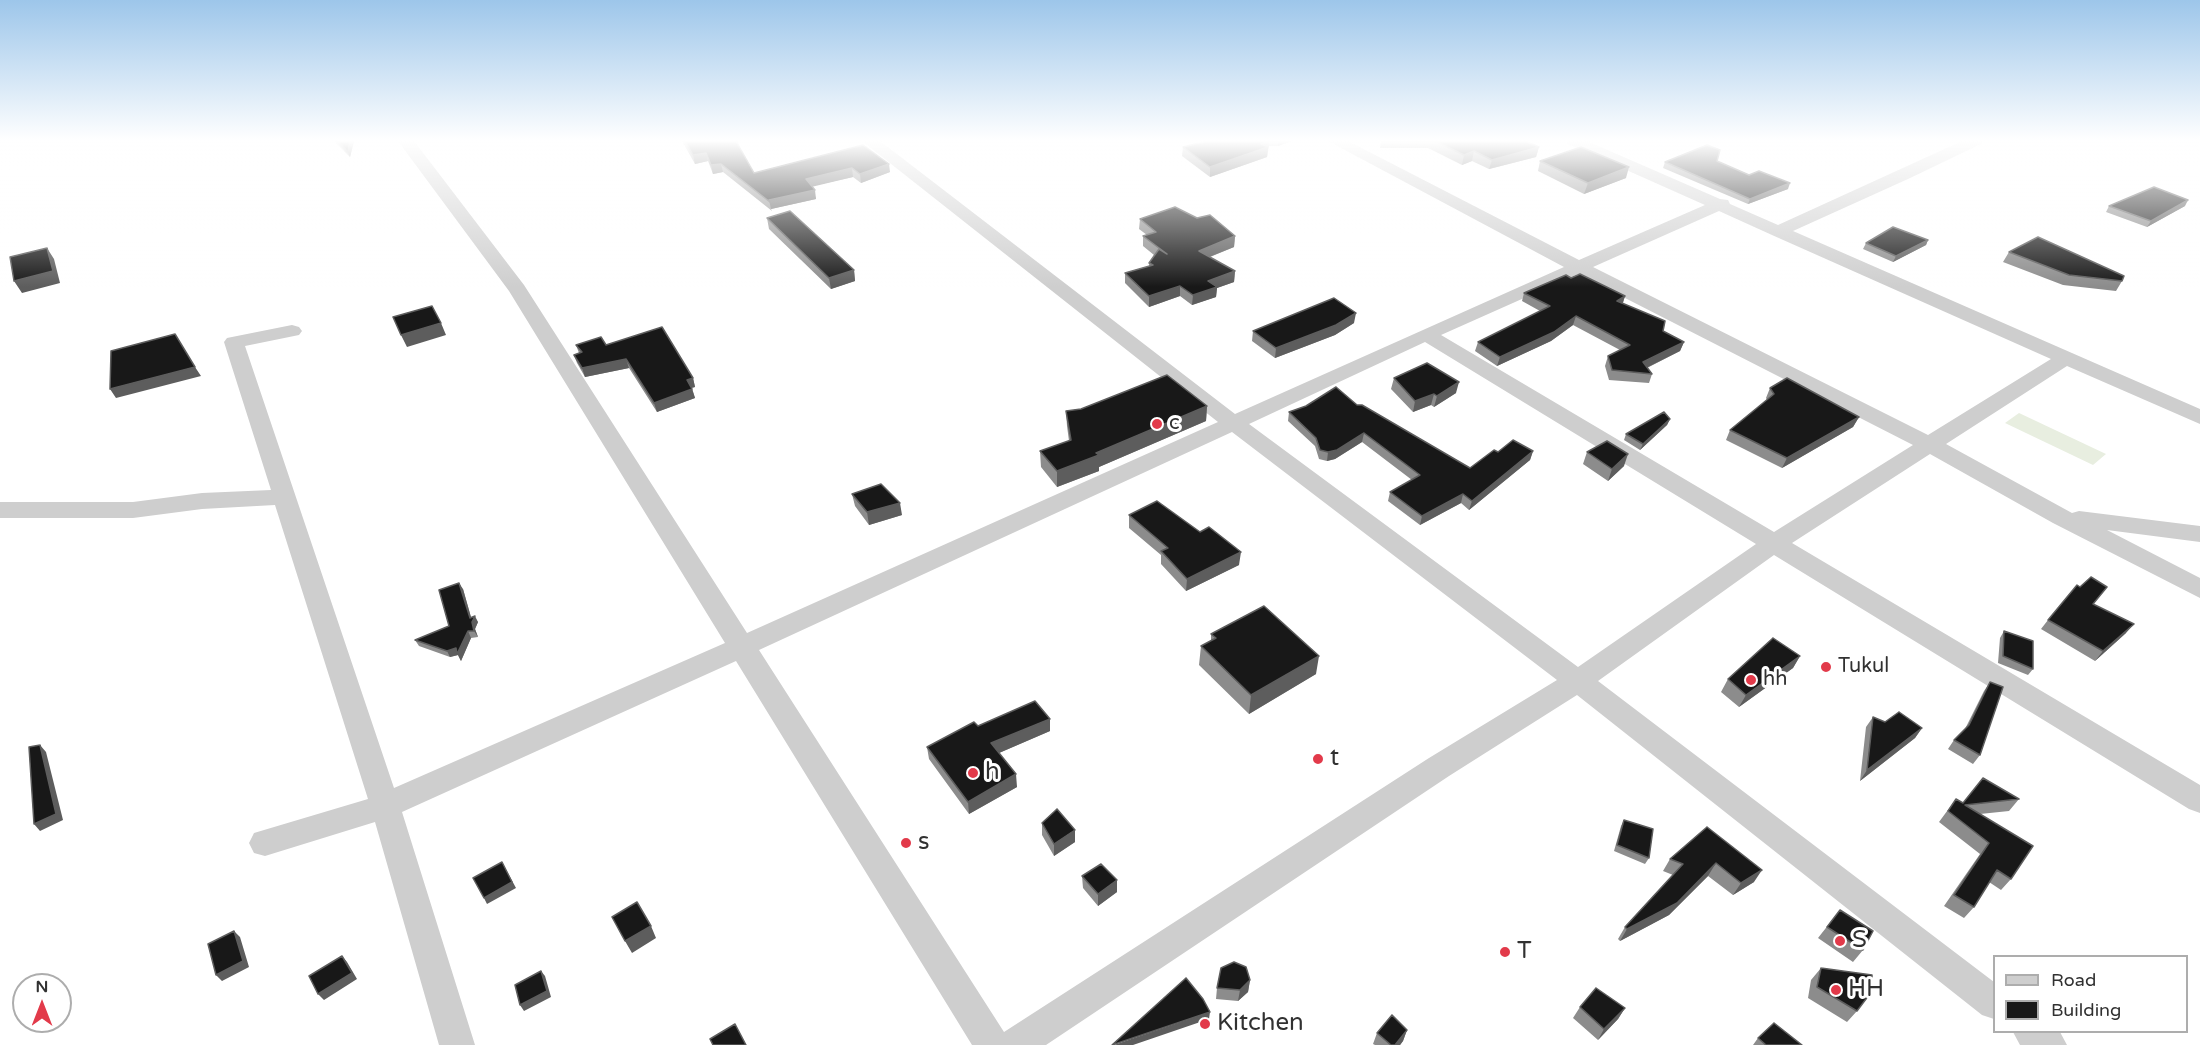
<!DOCTYPE html>
<style>
body{margin:0}
#map{position:relative;width:2200px;height:1045px;overflow:hidden;background:#fff;font-family:"Varela Round",sans-serif}
canvas{display:block}
.legend{position:absolute;left:1993px;top:955px;width:195px;height:78px;box-sizing:border-box;background:#fff;border:2px solid #adadad;margin:0;padding:8px 10px;list-style:none;font-size:18px;color:#313131}
.legend li{display:flex;align-items:center;gap:12px;height:30px}
.legend b{width:30px;border:2px solid #adadad}
.north{position:absolute;left:12px;top:973px;width:60px;height:60px;box-sizing:border-box;background:#fff;border:2px solid #adadad;border-radius:50%;rotate:0deg;font-size:16px;font-weight:700;line-height:24px;text-align:center;color:#313131}
.north::after{content:'';display:block;margin:auto;width:21px;height:27px;background:#e23a4a;clip-path:polygon(50% 0,100% 100%,50% 72%,0 100%)}
</style>
<div id="map">
<canvas width="2200" height="1045"></canvas>
<ul class="legend">
<li><b style="height:8px;background:#cecece"></b>Road</li>
<li><b style="height:16px;background:#181818"></b>Building</li>
</ul>
<div class="north">N</div>
</div>
<script>
const ctx = document.querySelector('canvas').getContext('2d');
ctx.lineJoin = 'round';
function fill(path, color) { ctx.fillStyle = color; ctx.fill(path, 'evenodd'); }
const poly = rows => new Path2D(rows.map(r => 'M' + r).join(''));
function stroke(path, color, width, dash) { ctx.strokeStyle = color; ctx.lineWidth = width; ctx.lineCap = dash ? 'butt' : 'round'; ctx.setLineDash(dash || []); ctx.stroke(path); }
function drawText(font, color, halo, rows, align = 'center') {
  ctx.font = font + ' "Varela Round",sans-serif'; ctx.lineWidth = 6; ctx.setLineDash([]); ctx.textBaseline = 'middle'; ctx.strokeStyle = halo; ctx.fillStyle = color; for (const [text, x, y, turn = 0] of rows) {
    ctx.save(); ctx.translate(x, y); ctx.rotate((+turn || 0) * Math.PI / 180); ctx.textAlign = isNaN(turn) ? turn : align; if (halo) ctx.strokeText(text, 0, 0); ctx.fillText(text, 0, 0); ctx.restore();
  }
}
fill(poly([
 [2019,413,2106,454,2093,465,2005,423]
]), '#e8eee0');
fill(poly([
 [398,141,414,141,524,285,747,633,1218,422,862,141,880,141,1235,414,1564,267,1328,141,1348,141,1579,260,1705,205,1568,144,1566,141,1587,141,1720,199,1728,200,1730,204,1778,225,1962,141,1983,141,1981,144,1908,179,1793,231,2200,409,2200,424,2067,366,1946,444,2072,513,2079,511,2200,526,2200,542,2107,530,2200,578,2200,598,2053,523,1930,454,1792,543,2200,785,2200,813,2189,809,1774,555,1598,681,1994,982,1994,1019,1982,1015,1577,695,1449,776,1046,1045,972,1045,736,661,402,812,475,1045,439,1045,375,822,265,856,254,853,249,843,254,833,368,799,275,505,202,509,133,518,0,518,0,502,133,502,202,493,271,490,224,342,227,338,292,325,299,327,302,331,299,335,245,346,394,788,725,643,509,291,398,141],
 [1719,211,1772,235,2051,359,1928,435,1593,267,1719,211],
 [1578,274,1913,445,1774,532,1441,335,1578,274],
 [1425,342,1756,544,1578,667,1249,424,1425,342],
 [1232,432,1557,680,1429,758,1004,1032,759,650,1232,432],
 [2013,1032,2060,1032,2067,1045,2020,1045,2013,1032]
]), '#cecece');
fill(poly([
 [334,141,354,141,350,157],
 [682,141,736,141,754,173,863,145,890,172,861,183,853,177,812,186,816,199,771,209,772,211,723,172,713,174,708,161,695,164],
 [1208,141,1292,141,1278,146,1269,146,1267,157,1210,177,1182,156,1183,147],
 [1381,141,1525,141,1539,147,1536,157,1489,169,1472,161,1462,165,1428,148,1380,148],
 [1540,161,1626,178,1584,194,1538,171],
 [1717,161,1749,175,1788,189,1748,204,1663,168,1665,162],
 [2109,206,2185,206,2147,227,2106,212],
 [767,218,854,270,855,281,831,289,769,229],
 [1140,219,1235,236,1234,247,1210,257,1235,271,1234,282,1217,288,1216,297,1192,305,1180,296,1149,307,1125,283,1125,273,1149,266,1149,263,1154,255,1143,246,1143,236,1147,235,1139,229],
 [1928,240,1926,245,1893,262,1863,249,1866,243],
 [2009,252,2122,281,2116,291,2063,285,2003,262],
 [1571,278,1625,296,1623,303,1663,331,1684,342,1680,351,1647,368,1652,374,1649,383,1609,380,1605,366,1608,356,1620,350,1573,325,1551,341,1497,366,1475,351,1478,342,1540,311,1522,301,1524,293],
 [1354,323,1335,335,1275,358,1252,341,1253,331],
 [576,345,606,345,693,378,695,387,692,388,695,398,657,412,629,368,585,377,577,363,574,355,579,353],
 [1394,378,1456,393,1434,407,1431,405,1413,412,1391,389],
 [1770,388,1859,417,1853,427,1782,468,1726,440,1730,430,1767,400,1766,398],
 [1357,405,1470,468,1498,452,1533,451,1530,460,1469,510,1461,503,1420,525,1388,501,1390,492,1412,480,1362,442,1335,459,1327,461,1319,459,1315,446,1288,421,1289,412],
 [1207,406,1206,421,1099,467,1099,471,1057,487,1041,467,1040,451,1069,441,1067,426,1066,411],
 [1670,419,1667,425,1640,450,1624,440,1626,434],
 [1587,452,1624,466,1608,481,1583,464],
 [852,494,902,515,869,525,855,506],
 [1129,515,1239,565,1186,591,1161,564,1161,555,1129,528],
 [463,589,471,617,478,622,475,629,478,637,471,638,461,661,458,655,450,657,419,646,415,640,449,626],
 [2094,604,2126,633,2095,661,2041,629,2048,620],
 [2004,631,2033,669,2028,675,1998,663,2000,638],
 [1211,634,1316,674,1249,714,1199,665,1201,646,1211,641],
 [1800,656,1793,668,1739,707,1721,692,1728,679],
 [1990,682,1980,755,1973,764,1948,749,1954,740,1965,729,1984,691],
 [1873,717,1885,722,1922,728,1915,738,1860,781,1866,727],
 [978,726,1050,731,999,753,1017,787,969,814,929,759,927,747],
 [1956,799,1963,803,2019,799,2009,811,1980,814,2011,879,2001,890,1989,882,1974,907,1964,918,1944,906,1980,854,1939,822],
 [1624,820,1649,858,1645,864,1614,851,1621,826],
 [1042,823,1075,842,1054,856,1042,835],
 [1707,827,1754,882,1733,895,1708,876,1669,915,1620,941,1618,939,1625,927,1673,875,1663,871,1670,859],
 [1082,876,1117,892,1098,906,1083,888],
 [1840,910,1863,950,1853,962,1818,938],
 [1821,968,1857,1011,1847,1022,1808,998,1811,980],
 [1250,980,1248,992,1238,1001,1216,999,1217,988],
 [1580,1007,1625,1008,1618,1019,1598,1040,1573,1018],
 [1407,1030,1403,1041,1400,1045,1375,1045,1373,1044,1377,1033],
 [1758,1038,1802,1045,1753,1045]
]), '#8c8c8c');
fill(poly([
 [350,141,354,141,350,157,348,152],
 [1267,141,1269,141,1267,157,1210,177,1210,167],
 [1278,141,1292,141,1278,146],
 [1539,147,1536,157,1489,169,1492,160],
 [1474,151,1472,161,1462,165,1464,155],
 [706,153,708,161,695,164,693,155],
 [721,164,723,172,713,174,711,165],
 [889,164,890,172,861,183,860,174],
 [1629,167,1626,178,1584,194,1588,183],
 [852,168,853,177,807,188,806,179],
 [1790,183,1788,189,1748,204,1750,199],
 [815,190,816,199,771,209,769,200],
 [2188,200,2185,206,2147,227,2151,221],
 [1235,236,1234,247,1199,261,1199,251],
 [1928,240,1926,245,1893,262,1896,256],
 [47,248,54,259,60,283,22,293,14,281],
 [854,270,855,281,831,289,829,278],
 [1235,271,1234,282,1217,288,1216,297,1192,305,1193,295,1208,281],
 [1180,286,1180,296,1149,307,1149,296],
 [1625,296,1622,305,1617,301],
 [1356,313,1354,323,1335,335,1275,358,1276,348],
 [1576,316,1573,325,1551,341,1497,366,1500,357],
 [441,323,446,335,407,347,401,335],
 [1684,342,1680,351,1640,371,1643,362],
 [626,359,629,368,585,377,582,368],
 [195,367,201,376,116,398,110,389],
 [693,378,695,387,690,388,687,380],
 [1459,382,1456,393,1434,407,1437,396],
 [692,389,695,398,657,412,654,403],
 [1434,394,1431,405,1413,412,1415,401],
 [1207,406,1206,421,1099,467,1099,471,1057,487,1057,471,1096,453],
 [1859,417,1853,427,1782,468,1787,458],
 [1670,419,1667,425,1640,450,1643,444],
 [1364,433,1362,442,1335,459,1327,461,1328,452],
 [1533,451,1530,460,1469,510,1472,501],
 [1628,454,1624,466,1608,481,1612,469],
 [1463,494,1461,503,1420,525,1422,516],
 [900,503,902,515,869,525,867,512],
 [1241,552,1239,565,1186,591,1187,579],
 [459,583,463,589,472,621,475,616,478,622,475,629,478,637,474,631],
 [2134,624,2126,633,2095,661,2103,651],
 [468,631,471,638,461,661,458,655,450,657,447,651],
 [1319,656,1316,674,1249,714,1251,695],
 [1800,656,1793,668,1739,707,1746,695],
 [1050,719,1050,731,992,756,991,743],
 [1922,728,1915,738,1860,781,1867,770],
 [40,745,46,752,63,820,40,831,34,824],
 [1016,774,1017,787,969,814,968,802],
 [1075,830,1075,842,1054,856,1054,844],
 [502,862,516,888,487,904,484,898],
 [1716,863,1708,876,1669,915,1620,941,1627,929],
 [1762,870,1754,882,1733,895,1741,883],
 [1117,880,1117,892,1098,906,1098,894],
 [651,926,656,938,632,953,625,941],
 [234,931,240,937,249,967,222,981,216,975],
 [342,956,347,962,357,979,324,1000,318,994],
 [541,971,545,976,551,997,524,1011,520,1005],
 [1250,980,1248,992,1238,1001,1240,990],
 [1625,1008,1618,1019,1598,1040,1604,1029],
 [1210,1012,1209,1019,1133,1045,1114,1045],
 [1407,1030,1403,1041,1400,1045,1395,1045]
]), '#5d5d5d');
const building = poly([
 [337,141,350,141,348,152,337,141],
 [685,141,736,141,754,173,863,145,889,164,860,174,852,168,806,179,815,190,769,200,770,202,721,164,711,165,706,153,693,155,685,141],
 [1208,141,1267,141,1261,144,1268,147,1210,167,1183,147,1208,141],
 [1435,141,1525,141,1539,147,1492,160,1474,151,1464,155,1435,141],
 [1707,145,1720,150,1717,161,1749,175,1759,171,1790,183,1750,199,1665,162,1707,145],
 [1581,147,1629,167,1588,183,1540,161,1581,147],
 [2154,187,2188,200,2151,221,2109,206,2154,187],
 [1175,207,1197,218,1210,215,1235,236,1199,251,1235,271,1208,281,1217,287,1193,295,1180,286,1149,296,1125,273,1153,265,1149,263,1159,249,1167,254,1143,236,1156,232,1140,219,1175,207],
 [790,211,854,270,829,278,767,218,790,211],
 [1893,227,1928,240,1896,256,1866,243,1893,227],
 [2038,237,2124,276,2122,281,2069,275,2009,252,2038,237],
 [47,248,53,271,14,281,10,257,47,248],
 [1580,274,1625,296,1617,301,1665,321,1663,331,1684,342,1643,362,1652,374,1612,370,1608,356,1630,345,1576,316,1554,332,1500,357,1478,342,1550,306,1524,293,1566,275,1571,278,1580,274],
 [1334,298,1356,313,1336,325,1276,348,1253,331,1334,298],
 [432,306,441,323,401,335,393,317,432,306],
 [662,327,693,378,687,380,692,389,654,403,626,359,582,368,574,355,582,352,576,345,601,337,606,345,662,327],
 [175,334,195,367,110,389,111,351,175,334],
 [1427,363,1459,382,1437,396,1434,394,1415,401,1394,378,1427,363],
 [1167,375,1207,406,1096,453,1099,455,1057,471,1040,451,1071,440,1066,411,1081,409,1167,375],
 [1787,378,1859,417,1787,458,1730,430,1774,394,1770,388,1787,378],
 [1336,387,1357,405,1362,405,1470,468,1494,450,1498,452,1513,440,1533,451,1472,501,1463,494,1422,516,1390,492,1420,475,1364,433,1337,450,1328,452,1320,450,1316,438,1289,412,1306,406,1336,387],
 [1664,412,1670,419,1643,444,1626,434,1664,412],
 [1607,441,1628,454,1612,469,1587,452,1607,441],
 [881,484,900,503,867,512,852,494,881,484],
 [1157,501,1200,532,1209,527,1241,552,1187,579,1161,551,1168,548,1129,515,1157,501],
 [2091,577,2107,587,2093,604,2134,624,2103,651,2048,620,2077,585,2080,587,2091,577],
 [459,583,470,618,475,616,472,622,474,631,468,631,457,654,456,648,447,651,415,640,449,626,439,590,459,583],
 [1264,606,1319,656,1251,695,1201,646,1216,638,1211,634,1264,606],
 [2004,631,2033,641,2033,669,2003,656,2004,631],
 [1773,638,1800,656,1746,695,1728,679,1773,638],
 [1990,682,2003,687,1980,755,1954,740,1969,725,1990,682],
 [1035,701,1050,719,991,743,1016,774,968,802,927,747,974,722,978,726,1035,701],
 [1899,712,1922,728,1867,770,1873,717,1885,722,1899,712],
 [40,745,56,814,34,824,29,747,40,745],
 [1983,778,2019,799,1965,805,2033,846,2011,879,1997,870,1974,907,1954,895,1989,843,1948,811,1956,799,1963,803,1983,778],
 [1057,809,1075,830,1054,844,1042,823,1057,809],
 [1624,820,1653,829,1649,858,1617,845,1624,820],
 [1707,827,1762,870,1741,883,1716,863,1677,903,1627,929,1625,927,1683,864,1670,859,1707,827],
 [502,862,512,882,484,898,473,878,502,862],
 [1101,864,1117,880,1098,894,1082,876,1101,864],
 [637,902,651,926,625,941,612,917,637,902],
 [1840,910,1873,931,1863,950,1827,927,1840,910],
 [234,931,243,961,216,975,208,944,234,931],
 [342,956,352,973,318,994,309,976,342,956],
 [1234,962,1246,967,1250,980,1240,990,1217,988,1221,968,1234,962],
 [1821,968,1872,975,1872,991,1857,1011,1817,987,1821,968],
 [541,971,547,991,520,1005,515,985,541,971],
 [1186,978,1203,999,1210,1012,1112,1045,1186,978],
 [1596,988,1625,1008,1604,1029,1580,1007,1596,988],
 [1392,1015,1407,1030,1395,1045,1391,1045,1377,1033,1392,1015],
 [1774,1023,1802,1045,1766,1045,1758,1038,1774,1023],
 [735,1024,746,1045,713,1045,710,1039,735,1024]
]);
fill(building, '#181818');
stroke(building, '#5d5d5d', 1.5);
const sky = ctx.createLinearGradient(0, 0, 0, 287);
sky.addColorStop(0, '#9dc6ea');
sky.addColorStop(0.49, '#fff');
sky.addColorStop(1, '#ffffff00');
ctx.fillStyle = sky;
ctx.fillRect(0, 0, 2200, 287);
for (const [x, y, r, color] of [
 [1157,424,6,"#e23a4a"],
 [1826,667,6,"#e23a4a"],
 [1751,680,6,"#e23a4a"],
 [1318,759,6,"#e23a4a"],
 [973,773,6,"#e23a4a"],
 [906,843,6,"#e23a4a"],
 [1840,941,6,"#e23a4a"],
 [1505,952,6,"#e23a4a"],
 [1836,990,6,"#e23a4a"],
 [1205,1024,6,"#e23a4a"]
]) { const dot = new Path2D(); dot.arc(x, y, r, 0, 2 * Math.PI); ctx.fillStyle = color; ctx.fill(dot); stroke(dot, '#fff', 2); }
drawText('20px', '#313131', '#fff', [
 ["c",1169,424],
 ["Tukul",1838,667],
 ["hh",1763,680]
], 'left');
drawText('24px', '#313131', '#fff', [
 ["t",1330,759],
 ["h",985,773],
 ["s",918,843],
 ["S",1852,941],
 ["T",1517,952],
 ["HH",1848,990],
 ["Kitchen",1217,1024]
], 'left');
</script>
